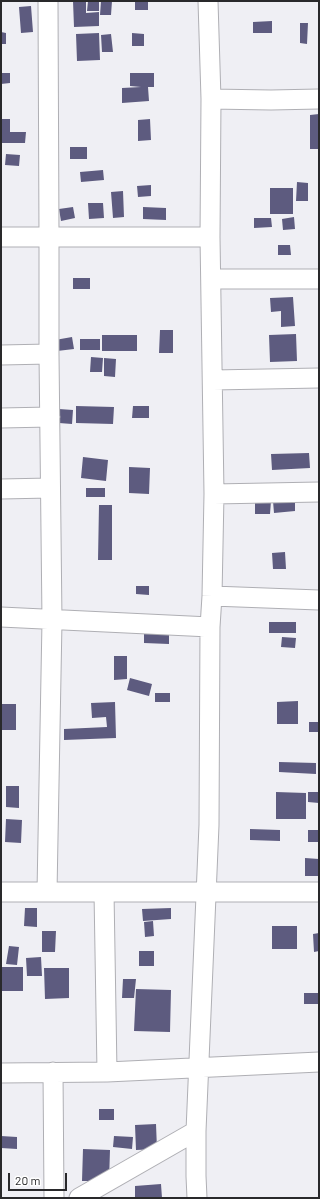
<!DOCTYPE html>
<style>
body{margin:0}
#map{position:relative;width:320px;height:1199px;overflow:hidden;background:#efeff4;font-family:Barlow,sans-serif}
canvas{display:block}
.frame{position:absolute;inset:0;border:2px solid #29292b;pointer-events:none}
.scale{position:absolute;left:8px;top:1173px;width:59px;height:18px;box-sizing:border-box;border:2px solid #29292b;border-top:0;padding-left:5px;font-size:12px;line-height:14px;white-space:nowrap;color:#29292b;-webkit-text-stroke:3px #fff;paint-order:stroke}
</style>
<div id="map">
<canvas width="320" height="1199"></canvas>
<div class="frame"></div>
<div class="scale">20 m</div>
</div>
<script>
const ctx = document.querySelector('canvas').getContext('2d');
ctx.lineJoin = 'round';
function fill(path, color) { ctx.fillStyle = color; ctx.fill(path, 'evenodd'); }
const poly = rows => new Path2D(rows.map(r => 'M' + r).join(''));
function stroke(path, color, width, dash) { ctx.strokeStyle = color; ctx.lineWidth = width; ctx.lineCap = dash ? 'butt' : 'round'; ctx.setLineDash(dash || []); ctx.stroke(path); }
fill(poly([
 [73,1,86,1,86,13,99,12,99,26,74,27],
 [88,1,99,1,99,11,87,11],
 [101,1,112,1,111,15,100,15],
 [135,1,148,1,148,10,135,10],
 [31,6,33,32,21,33,19,7],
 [272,21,272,33,253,33,253,22],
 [300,23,308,23,307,44,300,43],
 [1,32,6,33,6,44,1,44],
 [99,33,100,60,77,61,76,34],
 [132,33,144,34,144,46,132,46],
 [111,34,113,52,102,52,101,35],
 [1,73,10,73,10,83,1,84],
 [130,73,154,73,154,87,148,87,149,101,122,103,122,88,141,87,130,86],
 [319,114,319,149,310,149,310,115],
 [1,119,10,119,10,132,26,132,25,143,1,143],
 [150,119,151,140,138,141,138,120],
 [70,147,87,147,87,159,70,159],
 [6,154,20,155,19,166,5,165],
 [103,170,104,180,81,182,80,172],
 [297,182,308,183,308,201,296,201],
 [151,185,151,196,138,197,137,186],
 [270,188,293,188,293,214,270,214],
 [123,191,124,217,113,218,111,192],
 [88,203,103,203,104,218,89,219],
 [73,207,75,218,61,221,59,209],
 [143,207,166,208,166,220,143,219],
 [294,217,295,229,283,230,282,219],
 [254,218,271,218,272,227,254,228],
 [278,245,290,245,291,255,278,255],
 [73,278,90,278,90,289,73,289],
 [293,297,295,326,281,327,281,311,271,312,270,298],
 [160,330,173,330,173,353,159,353],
 [296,334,297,361,270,362,269,335],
 [102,335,137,335,137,351,102,351],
 [72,337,74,349,57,351,55,340],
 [80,339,100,339,100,350,80,350],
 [91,357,103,358,102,372,90,372],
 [104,358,116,359,115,377,104,376],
 [76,406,114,407,113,424,76,423],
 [133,406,149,406,149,418,132,418],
 [59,409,73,410,72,424,59,423],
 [309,453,310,468,272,470,271,454],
 [83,457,108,460,106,481,81,478],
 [129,467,150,468,149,494,129,493],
 [86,488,105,488,105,497,86,497],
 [295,499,295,511,274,513,273,501],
 [255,500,271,501,270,514,255,514],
 [99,505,112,505,112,560,98,560],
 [285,552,286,569,273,569,272,553],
 [136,586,149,586,149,595,136,594],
 [269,622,296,622,296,633,269,633],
 [144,632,169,632,169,644,144,643],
 [282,637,296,638,295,648,281,647],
 [114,656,127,656,127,679,114,680],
 [130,678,152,684,149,696,127,690],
 [155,693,170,693,170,702,155,702],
 [298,701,298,724,277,724,277,702],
 [115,702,116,738,64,740,64,729,107,727,106,717,92,718,91,703],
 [1,704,16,704,16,730,1,730],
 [309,722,319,722,319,732,309,732],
 [279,762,316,763,316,774,279,772],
 [6,786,19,786,19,808,6,807],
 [276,792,306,793,306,819,276,819],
 [308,792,319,792,319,803,308,802],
 [6,819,22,820,21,843,5,842],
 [250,829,280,830,280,841,250,840],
 [308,830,319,830,319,842,308,842],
 [305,858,319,859,319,876,305,876],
 [25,908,37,908,37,927,24,926],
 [171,908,171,919,143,921,142,909],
 [153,921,154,936,145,937,144,922],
 [272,926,297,926,297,949,272,949],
 [42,931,56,931,55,952,42,952],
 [319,933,319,951,314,952,313,934],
 [9,946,19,947,17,965,6,964],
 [139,951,154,951,154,966,139,966],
 [41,957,42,976,27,976,26,958],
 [1,967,23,967,23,991,1,991],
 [44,968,69,968,69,998,45,999],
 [123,979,136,979,134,998,122,998],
 [136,989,171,990,170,1032,134,1031],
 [304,993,319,993,319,1004,304,1004],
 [99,1109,114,1109,114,1120,99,1120],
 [156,1124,157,1149,136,1150,135,1125],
 [1,1136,17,1137,17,1149,1,1148],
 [114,1136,133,1137,132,1149,113,1147],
 [83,1149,110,1150,109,1181,82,1181],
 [161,1184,162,1198,135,1198,135,1186]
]), '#5d5b7f');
const minor = poly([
 [211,99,271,100,319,99],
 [1,237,210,237],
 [211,279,319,279],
 [1,355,49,354],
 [213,380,319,378],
 [1,418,50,417],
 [1,489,50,488],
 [214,494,319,492],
 [212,596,319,600],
 [1,617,210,627],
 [1,892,319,892],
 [47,892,52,621,49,354,49,238,48,1],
 [104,892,107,1072],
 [53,1072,54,1198],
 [1,1073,107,1072,319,1062],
 [79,1198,196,1131],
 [197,1198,196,1176,196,1131,209,825,210,627,212,596,214,494,210,237,211,99,208,1]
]);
stroke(minor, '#afafb4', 21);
stroke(minor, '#fff', 19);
</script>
